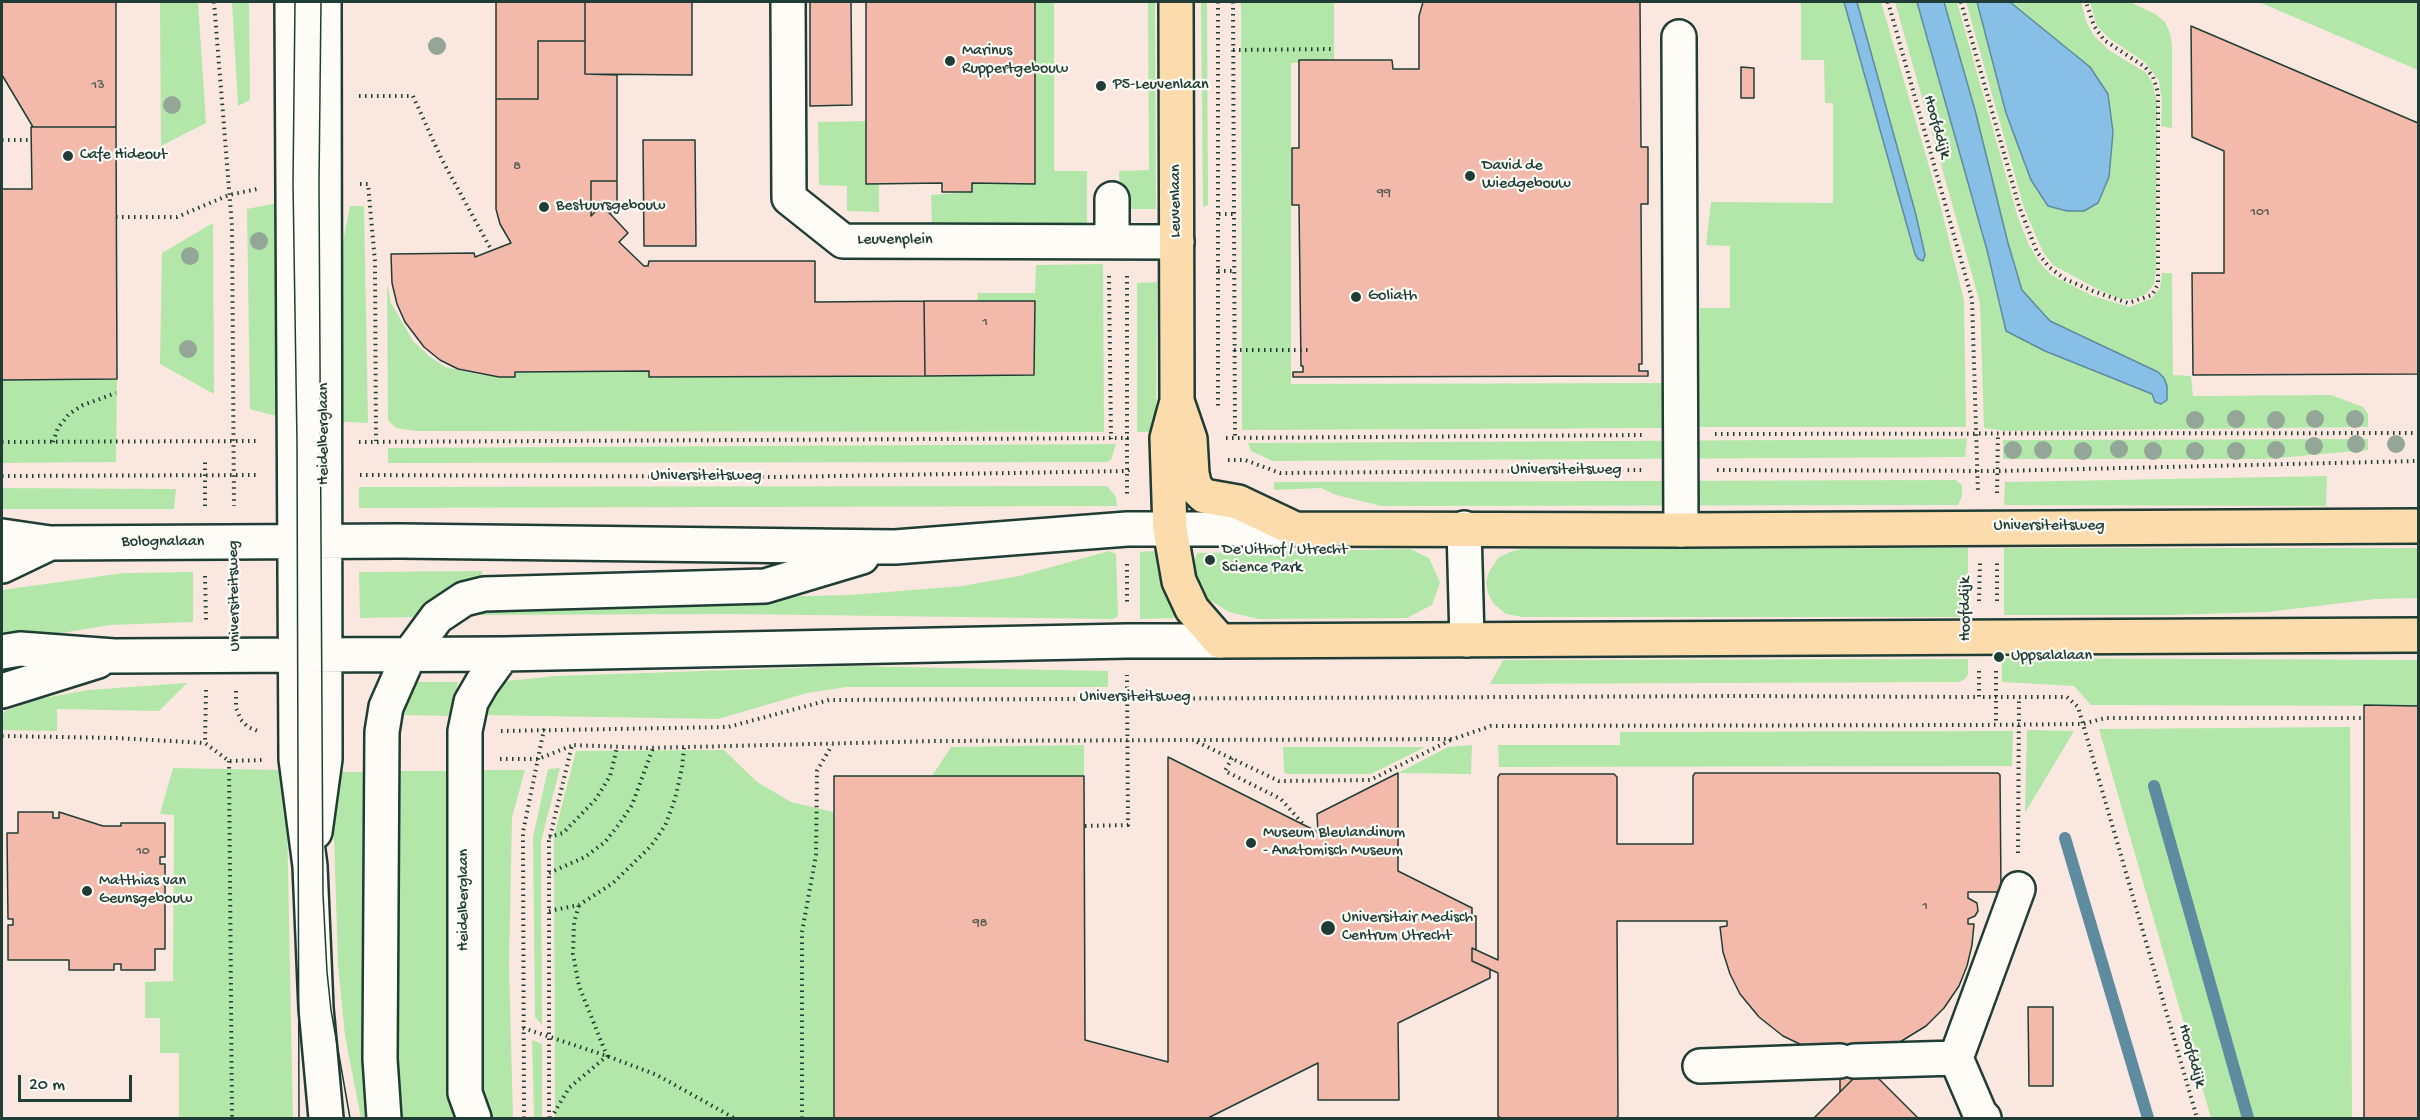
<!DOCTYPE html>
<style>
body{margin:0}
#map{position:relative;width:2420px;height:1120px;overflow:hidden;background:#fdfcf7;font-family:"Gochi Hand",sans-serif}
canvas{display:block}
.frame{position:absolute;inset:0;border:3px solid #1f3d34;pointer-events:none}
.scale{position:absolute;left:18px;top:1075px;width:114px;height:27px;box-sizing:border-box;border:3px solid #1f3d34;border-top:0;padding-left:8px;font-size:18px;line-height:21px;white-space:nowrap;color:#1f3d34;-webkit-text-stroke:4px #fdfcf7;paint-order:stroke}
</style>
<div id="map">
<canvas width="2420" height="1120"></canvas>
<div class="frame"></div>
<div class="scale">20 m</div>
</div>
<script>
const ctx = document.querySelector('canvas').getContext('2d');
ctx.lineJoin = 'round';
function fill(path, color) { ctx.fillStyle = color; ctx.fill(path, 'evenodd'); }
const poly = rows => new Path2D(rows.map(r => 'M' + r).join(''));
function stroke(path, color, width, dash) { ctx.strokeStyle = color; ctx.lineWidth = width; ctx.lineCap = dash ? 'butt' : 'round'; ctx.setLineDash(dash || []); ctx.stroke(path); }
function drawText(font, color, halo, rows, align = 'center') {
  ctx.font = font + ' "Gochi Hand",sans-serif'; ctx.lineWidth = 4.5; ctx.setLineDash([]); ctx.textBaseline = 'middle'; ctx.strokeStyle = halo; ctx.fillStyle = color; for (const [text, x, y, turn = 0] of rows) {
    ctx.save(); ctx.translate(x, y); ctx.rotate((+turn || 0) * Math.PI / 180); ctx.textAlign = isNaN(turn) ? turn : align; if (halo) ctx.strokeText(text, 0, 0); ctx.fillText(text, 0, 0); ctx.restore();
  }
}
fill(poly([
 [2,2,2418,2,2418,1118,2,1118]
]), '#fae8e0');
fill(poly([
 [160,2,198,2,206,123,161,146],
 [232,2,249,2,250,100,238,106],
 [1035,2,1054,2,1054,171,1087,171,1087,225,932,226,931,195,972,192,972,183,1035,184],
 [1148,2,1155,2,1156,209,1120,209,1119,171,1149,170],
 [1201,2,1207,2,1208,205,1203,207],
 [1241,2,1334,2,1334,62,1291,63,1291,384,1665,383,1665,428,1242,430],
 [1801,2,1844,2,1915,254,1925,255,1857,2,1881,2,1940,204,1964,300,1966,427,1699,427,1700,308,1730,308,1730,246,1706,245,1711,202,1833,203,1833,103,1825,103,1824,60,1801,60],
 [1895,2,1917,2,1987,250,2006,331,2045,351,2167,400,2084,336,2050,321,2022,290,2008,243,1975,110,1944,2,1957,2,2018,218,2029,245,2040,263,2051,275,2093,296,2130,307,2152,298,2160,288,2162,273,2172,273,2173,375,2191,376,2193,396,2331,395,2363,407,2368,414,2368,427,2005,431,1984,428,1980,303],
 [1966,2,2081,2,2086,21,2094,36,2110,51,2145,72,2152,82,2157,101,2156,270,2154,284,2146,294,2133,299,2121,299,2101,291,2053,265,2043,252,2024,208],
 [2090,2,2130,2,2155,14,2165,22,2170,33,2172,45,2172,128,2161,126,2162,101,2159,81,2145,62,2110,39,2097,26],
 [2259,2,2418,2,2418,70],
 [866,121,879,184,879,212,847,211,847,186,819,185,818,122],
 [282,202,283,418,250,409,247,209],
 [350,206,364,206,368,423,331,421,330,309],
 [213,223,214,394,160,364,162,253],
 [1103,264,1104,432,416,431,396,428,388,420,387,284,391,303,413,341,429,356,445,367,481,375,508,377,515,377,515,372,649,371,650,377,1034,375,1035,301,977,301,978,293,1035,293,1036,265],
 [1157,282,1156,432,1137,432,1137,283],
 [117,379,116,462,2,463,2,380],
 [1967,439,1965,457,1273,461,1251,451,1248,443],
 [2368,439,2368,450,2266,459,2003,459,2003,440],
 [1116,444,1111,460,1106,462,388,463,388,448],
 [2327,476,2326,506,2004,505,2005,482],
 [1956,480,1962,485,1962,496,1958,505,1382,506,1336,495,1321,488,1274,490,1274,482],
 [1107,486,1116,497,1117,506,359,508,359,487],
 [2,488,176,489,174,509,2,509],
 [1968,548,1968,617,1523,617,1506,614,1493,603,1488,593,1486,582,1489,572,1498,558,1510,552,1522,549],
 [2004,548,2418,548,2418,598,2376,599,2267,612,2171,615,2004,615],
 [1410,549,1429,558,1440,582,1432,605,1407,618,1258,619,1229,612,1206,598,1197,585,1194,562,1197,553],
 [1109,551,1116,554,1118,616,1114,619,731,614,473,615,473,612,498,603,850,595,962,586,1019,576],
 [1154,551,1158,556,1162,585,1178,611,1175,618,1140,619,1140,552],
 [482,571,482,582,466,585,432,600,413,617,360,618,359,572],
 [193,572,193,622,110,625,2,643,2,590,124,573],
 [2002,658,2418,660,2418,706,2091,705,2074,686,2002,682],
 [1968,659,1968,674,1965,679,1959,682,1490,684,1503,660],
 [849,666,1108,671,1108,687,847,687,807,693,718,719,477,715,506,681,556,676],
 [413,682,458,682,451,716,401,715],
 [187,683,159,711,57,709,57,731,2,730,2,715,5,711,39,699,88,690],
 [2350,727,2352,1118,2211,1118,2099,729],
 [2027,730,2074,731,2025,813],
 [2013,731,2012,766,1499,767,1498,745,1620,745,1620,732],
 [1084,745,1084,776,932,776,951,747],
 [1472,745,1471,774,1398,773,1448,747],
 [1283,747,1425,747,1371,774,1287,774,1284,772],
 [724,750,757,782,791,802,834,812,834,1118,555,1118,554,836,576,751],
 [173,768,286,770,293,1118,179,1118,179,1053,160,1053,160,1018,145,1018,145,982,173,981,174,815,160,814],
 [560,768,541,841,542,1025,535,1017,533,837,548,769],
 [476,770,525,770,512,817,509,965,513,1118,483,1118,480,1107],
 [393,771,452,771,455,1118,397,1118],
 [332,772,368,772,372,1118,361,1118,345,1036,338,965],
 [532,1040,542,1044,542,1118,534,1118]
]), '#b2e7a9');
const water = poly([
 [1844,2,1857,2,1916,215,1925,255,1923,261,1918,259,1915,254,1844,2],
 [1917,2,1944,2,1975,110,2008,243,2022,290,2050,321,2158,372,2164,378,2167,386,2167,400,2161,404,2155,402,2152,394,2045,351,2006,331,1987,250,1917,2],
 [1977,2,2010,2,2090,67,2108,94,2113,132,2109,177,2098,203,2084,211,2067,211,2048,206,2031,180,2006,113,1977,2]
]);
fill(water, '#88bfe6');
stroke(water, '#5e8b9f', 1.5);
stroke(poly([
 [2154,786,2248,1118],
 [2065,838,2148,1118]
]), '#5e8b9f', 12);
const building = poly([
 [2,2,116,2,116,127,33,127,2,75,2,2],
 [496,2,585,2,585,41,538,41,538,99,496,99,496,2],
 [585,2,692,2,692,75,585,74,585,2],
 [810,2,851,2,852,105,810,106,810,2],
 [866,2,1035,2,1035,184,972,183,972,192,942,192,942,183,866,184,866,2],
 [1423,2,1640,2,1641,147,1648,147,1648,204,1641,204,1642,364,1639,364,1639,371,1648,371,1648,376,1293,377,1293,372,1303,372,1303,366,1301,366,1299,205,1292,205,1292,148,1299,148,1299,60,1392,60,1393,69,1419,69,1419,16,1423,2],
 [2191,26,2418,123,2418,374,2193,375,2192,273,2224,273,2224,151,2192,137,2191,26],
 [538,41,585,41,585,74,617,75,617,181,591,181,591,216,602,205,628,233,619,242,644,266,648,266,649,261,815,261,815,302,924,301,925,376,649,377,649,371,515,372,515,377,499,377,458,369,440,360,424,347,405,322,397,304,392,283,391,254,474,253,475,257,511,243,500,224,496,209,496,99,538,99,538,41],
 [1741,67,1754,68,1754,98,1741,98,1741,67],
 [31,127,116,127,117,379,2,380,2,189,32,189,31,127],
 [643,140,695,140,696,246,644,246,643,140],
 [591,181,617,181,617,207,610,214,602,205,591,216,591,181],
 [924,301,1035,301,1034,375,925,376,924,301],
 [2364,705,2418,706,2418,1118,2364,1118,2364,705],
 [1168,757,1318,832,1317,814,1398,773,1398,871,1472,908,1472,916,1476,916,1476,950,1472,948,1472,961,1490,969,1490,978,1398,1023,1399,1100,1318,1100,1318,1063,1208,1118,834,1118,834,776,1084,776,1085,1040,1168,1062,1168,757],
 [1695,773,1998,773,2000,775,2001,890,1998,892,1968,892,1968,898,1977,903,1978,911,1975,916,1968,919,1968,924,1974,924,1972,945,1967,966,1959,986,1944,1008,1926,1026,1900,1042,1854,1061,1854,1078,1840,1092,1840,1053,1804,1046,1783,1036,1759,1017,1740,994,1730,974,1723,952,1720,927,1727,926,1727,921,1617,921,1618,1116,1616,1118,1501,1118,1498,1116,1498,973,1472,961,1472,948,1498,960,1498,777,1500,774,1614,774,1617,777,1617,844,1693,844,1693,776,1695,773],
 [18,812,53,812,53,818,59,818,59,812,103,826,121,826,121,823,165,823,165,857,160,857,160,864,165,864,165,949,155,949,155,970,121,970,121,964,114,964,114,970,69,970,69,960,8,960,8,925,13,925,13,919,8,919,7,833,18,833,18,812],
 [2028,1007,2053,1007,2053,1086,2029,1086,2028,1007],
 [1864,1068,1868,1068,1918,1118,1814,1118,1864,1068]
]);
fill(building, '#f3b9ab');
stroke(building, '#1f3d34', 1.5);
const minor = poly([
 [292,2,296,759,310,866,316,1008,326,1118],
 [788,2,789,198,843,241,1177,242],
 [1679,37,1681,530],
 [1112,199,1112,242],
 [1464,528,1467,640],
 [2,536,50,543,400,541,895,547,1127,529,1295,529],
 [2,566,50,543],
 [2,652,20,649,114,656,503,654,1127,641,1220,641],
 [2,691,98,661],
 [315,832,325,759,324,2],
 [1854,1061,1956,1058],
 [1700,1066,1840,1061],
 [384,1118,380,1059,382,732,386,707,409,655,437,617,464,599,484,594,765,586,862,557],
 [474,1118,465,1093,465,731,471,702,482,683,503,654],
 [1984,1118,1980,1114,1956,1058,2018,889]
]);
const major = poly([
 [1176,2,1177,401,1167,438,1170,529,1179,581,1192,609,1220,641,2418,635],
 [1177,401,1190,439,1192,474,1195,487,1204,496,1238,502,1295,529,1681,530,2418,526]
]);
stroke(minor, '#1f3d34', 38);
stroke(major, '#1f3d34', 38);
stroke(poly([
 [214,2,232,226,234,506],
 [1218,2,1218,406],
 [1233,2,1235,437],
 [1888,2,1972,299,1978,493],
 [1961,2,2019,206,2037,252,2049,267,2065,279,2093,291,2128,303,2152,295,2158,284,2158,92,2153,77,2145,67,2104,40,2094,26,2086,2],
 [1233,50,1334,49],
 [359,96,413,96,442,160,492,251],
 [2,140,31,140],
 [360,184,368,184,375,262,376,441],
 [1219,214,1234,214],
 [116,217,177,217,229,195,257,189],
 [1218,271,1234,271],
 [1109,276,1111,439],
 [1127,276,1127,494],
 [1234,350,1309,350],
 [1715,434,2418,433],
 [1226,438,1645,435],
 [2,442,259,441],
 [53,442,58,428,69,414,83,405,116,393],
 [359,442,1132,438],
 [1228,460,1245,460,1280,473,1644,470],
 [1717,470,1998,471,2418,461],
 [360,475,775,477,1127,471,1132,468],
 [2,476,260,475],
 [1997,493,1998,434],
 [205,506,205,462],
 [1127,564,1127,605],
 [205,576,206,620],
 [234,577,235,620],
 [1979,601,1980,563],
 [1997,601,1997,563],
 [1979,671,1979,697,2067,697,2078,707,2197,1118],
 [1996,671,1996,725],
 [206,690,205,743,229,761,262,760],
 [236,691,236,708,241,720,248,727,260,732],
 [501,731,728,727,829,700,1742,696,1979,697],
 [2,736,116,738,205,743],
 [1197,742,1279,781,1370,780,1453,739],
 [1232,758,1225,771,1281,799,1303,824],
 [500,759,538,759,571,746],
 [229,761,232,1118],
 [1085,826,1128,825,1127,675],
 [549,837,563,833,596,799,610,776,617,748],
 [2018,853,2019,697],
 [549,873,585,857,605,842,620,823,632,805,653,748],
 [549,911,579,905,613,883,651,846,665,826,675,799,682,768,684,748],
 [523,1028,607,1056,657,1075,734,1118],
 [524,1118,523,832,544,729],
 [549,1118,549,841,572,745,647,748,937,741,1453,739,1491,726,1977,725,2083,724,2105,718,2363,718],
 [551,1118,569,1088,607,1056,579,986,573,954,574,923,579,905],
 [802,1118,802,932,816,855,817,771,832,745]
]), '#1f3d34', 4, [1.5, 4.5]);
stroke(minor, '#fdfcf7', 33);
stroke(major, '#fcdcac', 33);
stroke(poly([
 [295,2,293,183,297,443,299,1118],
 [321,2,319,183,323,894,327,972,331,1010,350,1118]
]), '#1f3d34', 1.5);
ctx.fillStyle = '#93a698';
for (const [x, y] of [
 [437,46],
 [172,105],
 [259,241],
 [190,256],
 [188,349],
 [2236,419],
 [2315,419],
 [2355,419],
 [2195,420],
 [2276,420],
 [2356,444],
 [2396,444],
 [2314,446],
 [2119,449],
 [2013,450],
 [2043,450],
 [2276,450],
 [2083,451],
 [2153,451],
 [2195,451],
 [2236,451]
]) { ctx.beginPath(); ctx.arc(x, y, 9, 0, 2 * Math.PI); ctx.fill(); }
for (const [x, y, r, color] of [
 [950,61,6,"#1f3d34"],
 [1101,86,6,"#1f3d34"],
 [68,156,6,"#1f3d34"],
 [1470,176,6,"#1f3d34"],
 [544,207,6,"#1f3d34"],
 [1356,297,6,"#1f3d34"],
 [1210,560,6,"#1f3d34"],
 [1999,657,6,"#1f3d34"],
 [1251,843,6,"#1f3d34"],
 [87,891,6,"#1f3d34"],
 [1328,928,8,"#1f3d34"]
]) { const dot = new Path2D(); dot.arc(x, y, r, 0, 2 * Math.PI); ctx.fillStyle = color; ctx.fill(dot); stroke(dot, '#fdfcf7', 2); }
drawText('14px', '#545c52', null, [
 ["13",98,86],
 ["8",517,167],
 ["99",1384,194],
 ["101",2260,213],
 ["1",985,323],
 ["10",143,852],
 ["1",1925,907],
 ["98",980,924]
]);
drawText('16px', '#1f3d34', '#fdfcf7', [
 ["Marinus",962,52],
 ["Ruppertgebouw",962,70],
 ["P5-Leuvenlaan",1113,86],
 ["Cafe Hideout",80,156],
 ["David de",1482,167],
 ["Wiedgebouw",1482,185],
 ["Bestuursgebouw",556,207],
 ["Goliath",1368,297],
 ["De Uithof / Utrecht",1222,551],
 ["Science Park",1222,569],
 ["Uppsalalaan",2011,657],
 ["Museum Bleulandinum",1263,834],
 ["- Anatomisch Museum",1263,852],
 ["Matthias van",99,882],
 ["Geunsgebouw",99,900],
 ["Universitair Medisch",1342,919],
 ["Centrum Utrecht",1342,937]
], 'left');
drawText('16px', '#1f3d34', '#fdfcf7', [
 ["Hoofddijk",1936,127,74],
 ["Leuvenlaan",1177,201,-90],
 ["Leuvenplein",895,241],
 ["Heidelberglaan",325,434,-90],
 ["Universiteitsweg",1566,471],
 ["Universiteitsweg",706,477],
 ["Universiteitsweg",2049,527],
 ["Bolognalaan",163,543],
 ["Universiteitsweg",235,596,-91],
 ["Hoofddijk",1967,609,-90],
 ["Universiteitsweg",1135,698],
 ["Heidelberglaan",465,900,-90],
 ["Hoofddijk",2191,1056,74]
]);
</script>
